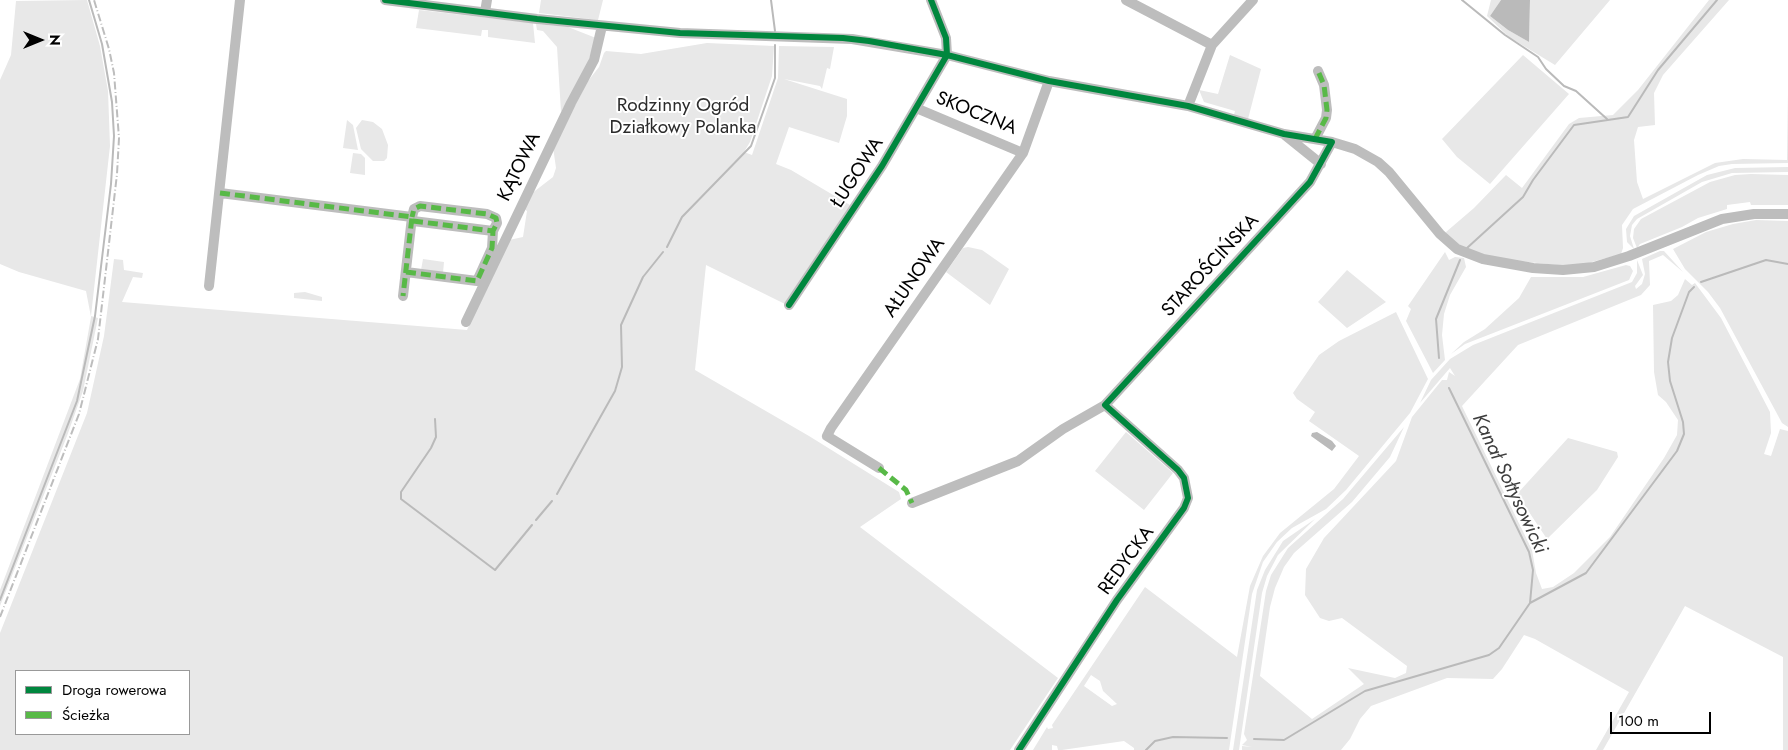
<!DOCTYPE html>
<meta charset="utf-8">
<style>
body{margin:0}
#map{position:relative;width:1788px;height:750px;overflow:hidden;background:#fff;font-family:Jost,sans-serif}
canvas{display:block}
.legend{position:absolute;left:15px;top:670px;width:175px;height:65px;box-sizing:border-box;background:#fff;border:1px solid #999;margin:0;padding:6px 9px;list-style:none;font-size:15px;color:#000}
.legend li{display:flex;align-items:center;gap:10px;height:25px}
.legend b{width:25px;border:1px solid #999}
.north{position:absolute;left:15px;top:15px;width:50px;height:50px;-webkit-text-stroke:4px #fff;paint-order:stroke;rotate:90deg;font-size:14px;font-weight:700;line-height:20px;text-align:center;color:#000}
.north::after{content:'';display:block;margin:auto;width:18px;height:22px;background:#000;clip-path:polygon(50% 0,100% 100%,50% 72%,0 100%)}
.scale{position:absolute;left:1610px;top:712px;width:101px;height:22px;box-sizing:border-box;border:2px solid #000;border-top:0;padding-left:6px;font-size:15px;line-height:18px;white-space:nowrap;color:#000;-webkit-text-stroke:4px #fff;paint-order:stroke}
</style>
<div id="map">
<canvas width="1788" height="750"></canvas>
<ul class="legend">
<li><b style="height:6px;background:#00873e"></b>Droga rowerowa</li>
<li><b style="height:6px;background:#58b947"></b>Ścieżka</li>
</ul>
<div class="north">N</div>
<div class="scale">100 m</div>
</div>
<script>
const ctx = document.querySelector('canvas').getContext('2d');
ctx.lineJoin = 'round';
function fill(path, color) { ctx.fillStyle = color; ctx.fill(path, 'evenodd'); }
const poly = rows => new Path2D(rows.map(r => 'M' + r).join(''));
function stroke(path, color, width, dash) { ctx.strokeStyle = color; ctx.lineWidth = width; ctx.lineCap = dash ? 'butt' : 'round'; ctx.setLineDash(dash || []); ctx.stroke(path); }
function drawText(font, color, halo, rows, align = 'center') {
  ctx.font = font + ' Jost,sans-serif'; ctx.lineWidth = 4; ctx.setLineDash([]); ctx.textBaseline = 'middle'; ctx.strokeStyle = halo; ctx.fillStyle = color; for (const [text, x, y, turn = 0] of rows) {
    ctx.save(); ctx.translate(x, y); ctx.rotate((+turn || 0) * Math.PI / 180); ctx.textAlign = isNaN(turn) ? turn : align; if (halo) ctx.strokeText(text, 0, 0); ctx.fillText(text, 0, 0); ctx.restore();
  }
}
fill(poly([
 [87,0,100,46,108,91,110,146,91,316,98,318,83,391,67,436,0,606,0,590,80,379,91,317,86,291,19,272,0,264,0,80,11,55,16,1],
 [541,0,603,0,598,20,539,13],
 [1491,0,1501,0,1490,16,1508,30,1529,42,1530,0,1610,0,1555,65,1509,37,1487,16],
 [1709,0,1729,0,1663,75,1654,93,1655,125,1638,127,1634,140,1637,182,1643,199,1715,163,1743,159,1787,160,1788,93,1788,163,1732,164,1719,166,1698,175,1633,209,1622,225,1623,248,1621,254,1581,265,1557,265,1508,260,1471,252,1457,245,1447,236,1446,232,1474,208,1506,175,1522,188,1569,124,1579,118,1613,115,1638,90],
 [419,10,533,23,535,43,488,37,488,30,482,30,481,36,416,28],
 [536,24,568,27,596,38,586,68,561,112,557,47,543,31,537,30],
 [707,43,774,46,772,76,750,142,744,152,752,155,778,78,779,46,834,47,830,69,827,68,822,89,820,86,784,79,847,99,847,116,839,143,789,127,776,164,791,170,850,205,785,304,706,265,695,370,809,436,899,492,901,499,860,527,1058,678,1010,750,0,750,0,633,87,413,104,336,114,259,123,260,124,270,143,273,142,278,133,277,122,302,467,330,509,240,523,237,527,211,524,209,531,194,553,177,556,168,553,147,588,81,599,67,604,53,606,51,641,54],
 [16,671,189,671,189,734,16,734],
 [1230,55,1261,69,1248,119,1234,115,1235,111,1204,102,1199,90,1218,94],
 [1523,55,1569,94,1490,184,1457,157,1442,139],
 [347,120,353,125,358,150,343,148],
 [362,120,373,122,382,129,388,145,387,158,384,161,373,161,361,149,356,128],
 [353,153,361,154,365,158,365,175,350,173],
 [1788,167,1788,172,1732,173,1702,182,1637,219,1632,225,1630,236,1634,249,1627,242,1626,229,1634,216,1707,175,1735,168],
 [1751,174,1788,175,1788,205,1751,205,1750,202,1727,205,1727,209,1698,218,1682,227,1640,244,1637,248,1633,238,1634,229,1641,219,1710,182,1735,175],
 [1756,220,1788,221,1788,427,1782,423,1720,308,1708,292,1685,269,1673,249,1706,232,1733,224],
 [968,247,982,250,1009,269,990,305,946,272,963,248],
 [1660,251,1664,251,1683,272,1663,255,1649,261,1650,285,1641,295,1518,345,1462,406,1532,550,1536,573,1542,589,1553,587,1574,573,1610,537,1664,458,1677,435,1678,420,1666,402,1658,395,1654,372,1653,305,1671,301,1678,295,1685,279,1692,285,1695,283,1721,318,1770,412,1771,433,1764,454,1771,456,1780,429,1788,431,1788,750,1783,750,1783,657,1685,606,1603,750,1596,750,1629,692,1535,639,1524,635,1502,669,1493,679,1447,678,1371,706,1360,719,1350,739,1341,750,1242,750,1242,746,1252,747,1242,745,1247,740,1244,734,1266,591,1271,575,1288,548,1343,499,1404,427,1390,457,1352,502,1294,553,1284,567,1275,588,1270,607,1260,676,1312,719,1364,684,1348,668,1395,678,1406,673,1407,666,1342,618,1329,621,1320,618,1305,595,1306,569,1324,538,1396,461,1412,417,1442,380,1447,380,1449,372,1455,376,1450,368,1420,403,1431,380,1450,359,1473,345,1632,282,1637,273,1637,260,1643,275,1635,286,1636,289,1642,284,1645,274,1642,259],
 [1445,252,1449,260,1455,257,1464,258,1466,267,1450,295,1444,314,1442,335,1445,360,1433,373,1406,321,1411,309,1408,306],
 [423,259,444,262,443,273,421,270],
 [1626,265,1630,266,1633,271,1629,280,1483,337,1465,344,1451,354,1464,342,1485,329,1519,298,1531,277,1583,277],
 [1347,270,1386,302,1347,328,1318,302],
 [305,292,322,297,322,301,294,298,294,293],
 [1396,312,1428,379,1410,413,1346,490,1326,509,1292,528,1277,542,1263,562,1252,594,1229,750,1134,750,1134,748,1124,741,1062,750,1058,750,1057,746,1052,745,1052,750,1033,750,1047,727,1048,729,1053,728,1052,725,1145,587,1237,657,1250,586,1263,556,1280,533,1334,489,1359,456,1309,421,1315,412,1297,399,1293,393,1319,355,1339,341],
 [1091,675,1100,681,1103,691,1117,704,1112,706,1084,686],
 [1126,432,1173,473,1144,510,1095,471],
 [1568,438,1617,452,1618,457,1597,490,1547,539,1517,494],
 [1315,519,1278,555,1267,576,1262,593,1239,750,1233,750,1257,590,1265,570,1283,541]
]), '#e8e8e8');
fill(poly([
 [1501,0,1530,0,1529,42,1508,30,1490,16],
 [1317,432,1332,441,1336,446,1332,451,1311,436,1312,433]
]), '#bababa');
stroke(poly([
 [771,0,775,31],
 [1462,0,1505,35,1538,57,1546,69,1564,86,1576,91,1607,119],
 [667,247,682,217,751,146,775,78,775,45],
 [1467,248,1523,197,1533,180,1574,125,1628,117,1658,70,1717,0],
 [1701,282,1766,260,1788,264],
 [1439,358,1436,319,1460,260],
 [435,419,436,437,431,448,401,492,401,499,495,570,532,525],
 [557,494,615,391,622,367,621,325,643,277,663,252],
 [536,520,552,501],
 [0,600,77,401,95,316,111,184,114,136,112,102,102,44,89,0],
 [1530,603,1586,573,1677,451,1684,434,1683,422,1670,381,1668,362,1672,338,1689,292,1694,287],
 [1254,739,1284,740,1365,691,1489,655,1499,648,1530,603,1533,570,1529,552,1449,388],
 [1146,750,1155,741,1173,737,1227,738]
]), '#bababa', 2);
stroke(poly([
 [385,0,537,19,680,33,852,39,947,55,1049,81,1188,106,1284,134,1332,142,1355,149,1378,162,1389,172,1440,234,1457,249,1483,259,1533,268,1563,270,1594,267,1629,256,1722,219,1754,214,1788,214],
 [1126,0,1212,45],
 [485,12,487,0],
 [1188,106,1212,45,1253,0],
 [916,108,1023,153],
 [1285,135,1321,164],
 [1315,139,1326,118,1327,110,1324,85,1318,71],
 [220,193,412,217,403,296],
 [413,221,493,231],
 [406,272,477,281,492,248,493,231,497,223,496,218,487,214,420,206,414,209,412,217],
 [209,286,240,0],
 [789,305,882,166,947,55,946,38,931,0],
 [466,322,571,103,594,60,602,26],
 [879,468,827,436,831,428,1023,153,1049,81],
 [912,503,1018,461,1063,429,1105,405,1310,182,1332,142],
 [1019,750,1117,600,1184,508,1188,498,1184,478,1178,470,1105,405]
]), '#bdbdbd', 10);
stroke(poly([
 [0,617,79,414,98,339,117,174,119,138,114,73,109,49,94,0]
]), '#bdbdbd', 2, [8, 2.5, 1, 2.5]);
stroke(poly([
 [1315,139,1326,118,1327,110,1324,85,1318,71],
 [220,193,412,217,403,296],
 [413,221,493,231],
 [406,272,477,281,492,248,493,231,497,223,496,218,487,214,420,206,414,209,412,217],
 [879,468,906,490,912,503]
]), '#58b947', 5, [10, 5]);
stroke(poly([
 [385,0,537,19,680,33,843,38,869,41,947,55,1049,81,1188,106,1284,134,1332,142,1310,182,1105,405,1178,470,1184,478,1188,498,1184,508,1117,600,1019,750],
 [789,305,882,166,947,55,946,38,931,0]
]), '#00873e', 6);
drawText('19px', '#2c2c2c', '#fff', [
 ["Rodzinny Ogród",683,106],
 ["Działkowy Polanka",683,128]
]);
drawText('19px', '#000', '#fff', [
 ["SKOCZNA",976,114,22],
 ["KĄTOWA",520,167,-64],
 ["ŁUGOWA",858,173,-57],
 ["STAROŚCIŃSKA",1211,266,-47],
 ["AŁUNOWA",915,278,-55],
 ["REDYCKA",1127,561,-54]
]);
drawText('italic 20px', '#3d3d3d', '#fff', [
 ["Kanał Sołtysowicki",1509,484,65]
]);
</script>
